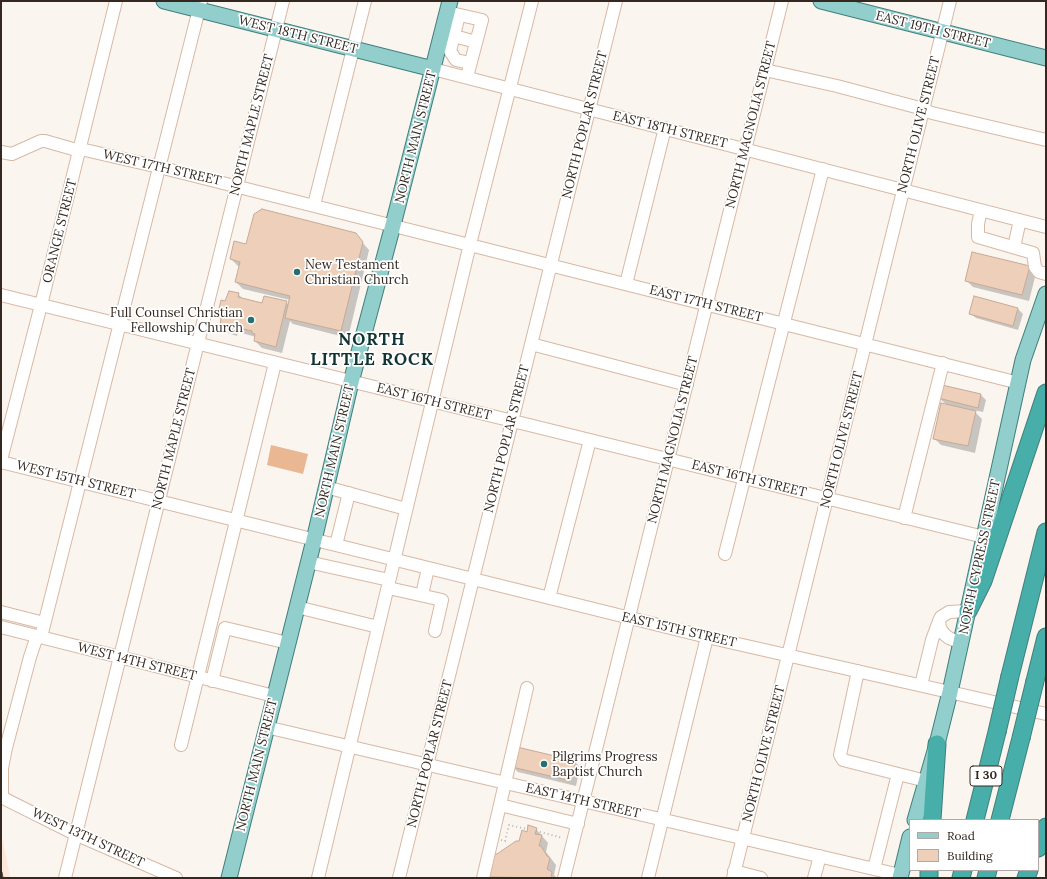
<!DOCTYPE html>
<style>
body{margin:0}
#map{position:relative;width:1047px;height:879px;overflow:hidden;background:#fbf5f0;font-family:Lora,serif}
canvas{display:block}
.frame{position:absolute;inset:0;border:2px solid #342820;pointer-events:none}
.legend{position:absolute;left:909px;top:819px;width:130px;height:52px;box-sizing:border-box;background:#fff;border:1px solid #aea9a6;margin:0;padding:5px 7px;list-style:none;font-size:12px;color:#342820}
.legend li{display:flex;align-items:center;gap:8px;height:20px}
.legend b{width:20px;border:1px solid #aea9a6}
</style>
<div id="map">
<canvas width="1047" height="879"></canvas>
<div class="frame"></div>
<ul class="legend">
<li><b style="height:5px;background:#91cecc"></b>Road</li>
<li><b style="height:11px;background:#eed0ba"></b>Building</li>
</ul>
</div>
<script>
const ctx = document.querySelector('canvas').getContext('2d');
ctx.lineJoin = 'round';
function fill(path, color) { ctx.fillStyle = color; ctx.fill(path, 'evenodd'); }
const poly = rows => new Path2D(rows.map(r => 'M' + r).join(''));
function stroke(path, color, width, dash) { ctx.strokeStyle = color; ctx.lineWidth = width; ctx.lineCap = dash ? 'butt' : 'round'; ctx.setLineDash(dash || []); ctx.stroke(path); }
function drawText(font, color, halo, rows, align = 'center') {
  ctx.font = font + ' Lora,serif'; ctx.lineWidth = 3.5; ctx.setLineDash([]); ctx.textBaseline = 'middle'; ctx.strokeStyle = halo; ctx.fillStyle = color; for (const [text, x, y, turn = 0] of rows) {
    ctx.save(); ctx.translate(x, y); ctx.rotate((+turn || 0) * Math.PI / 180); ctx.textAlign = isNaN(turn) ? turn : align; if (halo) ctx.strokeText(text, 0, 0); ctx.fillText(text, 0, 0); ctx.restore();
  }
}
fill(poly([
 [1,841,3,841,10,878,1,878]
]), '#fee7d8');
fill(poly([
 [271,445,308,454,303,474,267,465]
]), '#e9b792');
fill(poly([
 [355,234,369,250,348,338,293,324,290,321,282,353,262,348,255,341,256,337,238,332,237,336,228,333,221,327,222,320,218,316,225,302,238,294,244,300,263,304,286,302,289,305,290,300,243,289,236,282,240,266,238,266,231,259,247,245],
 [1029,266,1036,273,1029,301,973,287,966,280],
 [1018,309,1023,314,1018,330,976,318,971,314],
 [981,395,986,400,983,412,973,410,982,419,975,453,941,445,934,438,947,405,939,398],
 [575,762,580,767,576,786,518,772,513,767],
 [536,829,548,843,546,852,556,865,554,875,557,878,491,878,490,877,497,855,519,842,527,833]
]), '#0003');
const building = poly([
 [262,209,356,233,363,242,341,331,285,318,290,296,235,282,240,262,230,259,234,241,246,244,254,214,262,209],
 [972,252,1030,266,1022,295,965,281,972,252],
 [229,291,239,293,238,297,262,303,264,296,287,301,276,347,254,341,255,334,252,333,252,331,231,326,230,329,220,327,221,318,217,317,221,300,225,301,229,291],
 [974,296,1018,308,1013,326,969,314,974,296],
 [942,385,981,394,978,408,938,398,942,385],
 [941,403,976,411,968,446,933,439,941,403],
 [517,747,576,761,571,781,512,767,517,747],
 [528,825,537,828,535,834,542,835,539,846,541,846,547,856,550,858,547,869,552,872,551,878,489,877,494,854,497,854,516,841,519,841,522,830,527,832,528,825]
]);
fill(building, '#eed0ba');
stroke(building, '#c6a995', 1);
const minor = poly([
 [447,12,482,20,467,77],
 [459,15,450,51,456,60,470,63],
 [447,34,476,42],
 [433,69,1046,227],
 [765,70,837,86,916,107,932,113,1046,140],
 [1,152,12,154,41,141,45,141,73,149,85,150,159,167,1019,383],
 [314,205,365,1],
 [981,210,978,224,978,237,1033,253,1035,267,1039,272,1046,274],
 [1014,247,1020,220],
 [626,284,665,128],
 [1,295,984,537],
 [531,344,687,385],
 [1,460,41,305,116,1],
 [1,462,707,637,1046,714],
 [326,487,406,509],
 [904,518,943,363],
 [336,545,349,493],
 [725,554,823,169],
 [308,562,389,580],
 [393,589,442,600,435,631],
 [422,595,428,568],
 [549,598,590,440],
 [297,607,378,627],
 [1,612,44,623],
 [1,627,274,696],
 [961,643,949,638,944,634,940,628,939,621,941,617,949,612,968,611],
 [858,671,840,755,843,760,926,781],
 [212,681,225,628,288,643],
 [921,685,932,640,939,621],
 [266,727,900,875],
 [181,745,275,363],
 [1,797,75,834,176,878],
 [2,797,2,768,6,748,30,657,36,639,42,633,201,1],
 [500,805,578,824],
 [874,869,898,774],
 [734,871,761,878],
 [65,878,283,1],
 [318,878,470,244,532,1],
 [399,878,616,1],
 [483,878,527,688],
 [564,878,782,1],
 [648,878,707,637],
 [733,878,950,1],
 [814,878,820,856]
]);
const major = poly([
 [164,1,433,69],
 [821,1,1046,58],
 [915,820,937,744,950,692,1023,360,1046,294],
 [229,878,314,540,351,382,393,225,450,1],
 [900,878,910,837]
]);
const highway = poly([
 [968,611,983,581,1046,393],
 [1010,676,1046,532],
 [1035,681,1046,637],
 [932,820,937,744],
 [975,820,997,732],
 [1000,820,1021,738],
 [1038,848,1046,827],
 [929,878,929,870],
 [961,878,963,870],
 [986,878,988,870],
 [1026,878,1029,870]
]);
stroke(minor, '#d7b9a4', 14);
stroke(major, '#417f7a', 17);
stroke(highway, '#417f7a', 19);
stroke(poly([
 [536,831,563,838],
 [501,840,505,841,509,825,527,829]
]), '#bdb5af', 2, [1, 3]);
stroke(minor, '#fff', 12);
stroke(major, '#91cecc', 15);
stroke(highway, '#48aeaa', 17);
stroke(poly([
 [1,872,2,878]
]), '#574c44', 3, [8, 4]);
const highwayBridge = poly([
 [997,732,1010,676],
 [1021,738,1035,681]
]);
stroke(highwayBridge, '#417f7a', 19, []);
stroke(highwayBridge, '#48aeaa', 17);
for (const [x, y, r, color] of [
 [297,272,4,"#256f6d"],
 [251,320,4,"#256f6d"],
 [544,764,4,"#256f6d"]
]) { const dot = new Path2D(); dot.arc(x, y, r, 0, 2 * Math.PI); ctx.fillStyle = color; ctx.fill(dot); stroke(dot, '#fff', 1.5); }
for (const [x, y, w] of [
 [986,776,32]
]) { const box = new Path2D(); box.roundRect(x - w / 2, y - 10, w, 20, 3); ctx.fillStyle = '#fff'; ctx.fill(box); stroke(box, '#342820', 1); }
drawText('bold 12px', '#342820', null, [
 ["I 30",986,776]
]);
drawText('13px', '#342820', '#fff', [
 ["EAST 19TH STREET",933,30,14],
 ["WEST 18TH STREET",298,35,14],
 ["NORTH MAPLE STREET",252,125,-76],
 ["NORTH POPLAR STREET",585,125,-76],
 ["NORTH MAGNOLIA STREET",751,125,-76],
 ["NORTH OLIVE STREET",919,125,-76],
 ["EAST 18TH STREET",670,130,14],
 ["NORTH MAIN STREET",416,137,-76],
 ["WEST 17TH STREET",162,168,13],
 ["ORANGE STREET",60,231,-76],
 ["EAST 17TH STREET",706,304,14],
 ["EAST 16TH STREET",434,402,14],
 ["NORTH MAPLE STREET",174,439,-76],
 ["NORTH POPLAR STREET",507,439,-76],
 ["NORTH MAGNOLIA STREET",673,440,-76],
 ["NORTH OLIVE STREET",842,440,-76],
 ["NORTH MAIN STREET",335,451,-77],
 ["EAST 16TH STREET",749,479,14],
 ["WEST 15TH STREET",76,480,14],
 ["NORTH CYPRESS STREET",980,557,-78],
 ["EAST 15TH STREET",679,630,13],
 ["WEST 14TH STREET",137,662,14],
 ["NORTH POPLAR STREET",430,754,-76],
 ["NORTH OLIVE STREET",764,754,-76],
 ["NORTH MAIN STREET",257,765,-76],
 ["EAST 14TH STREET",583,801,13],
 ["WEST 13TH STREET",88,838,25]
]);
drawText('13px', '#342820', '#fff', [
 ["New Testament",305,265],
 ["Christian Church",305,280],
 ["Full Counsel Christian",243,313,"right"],
 ["Fellowship Church",243,328,"right"],
 ["Pilgrims Progress",552,757],
 ["Baptist Church",552,772]
], 'left');
ctx.letterSpacing = '1px';
drawText('bold 17px', '#123533', '#fff', [
 ["NORTH",372,340],
 ["LITTLE ROCK",372,360]
]);
ctx.letterSpacing = '0px';
</script>
